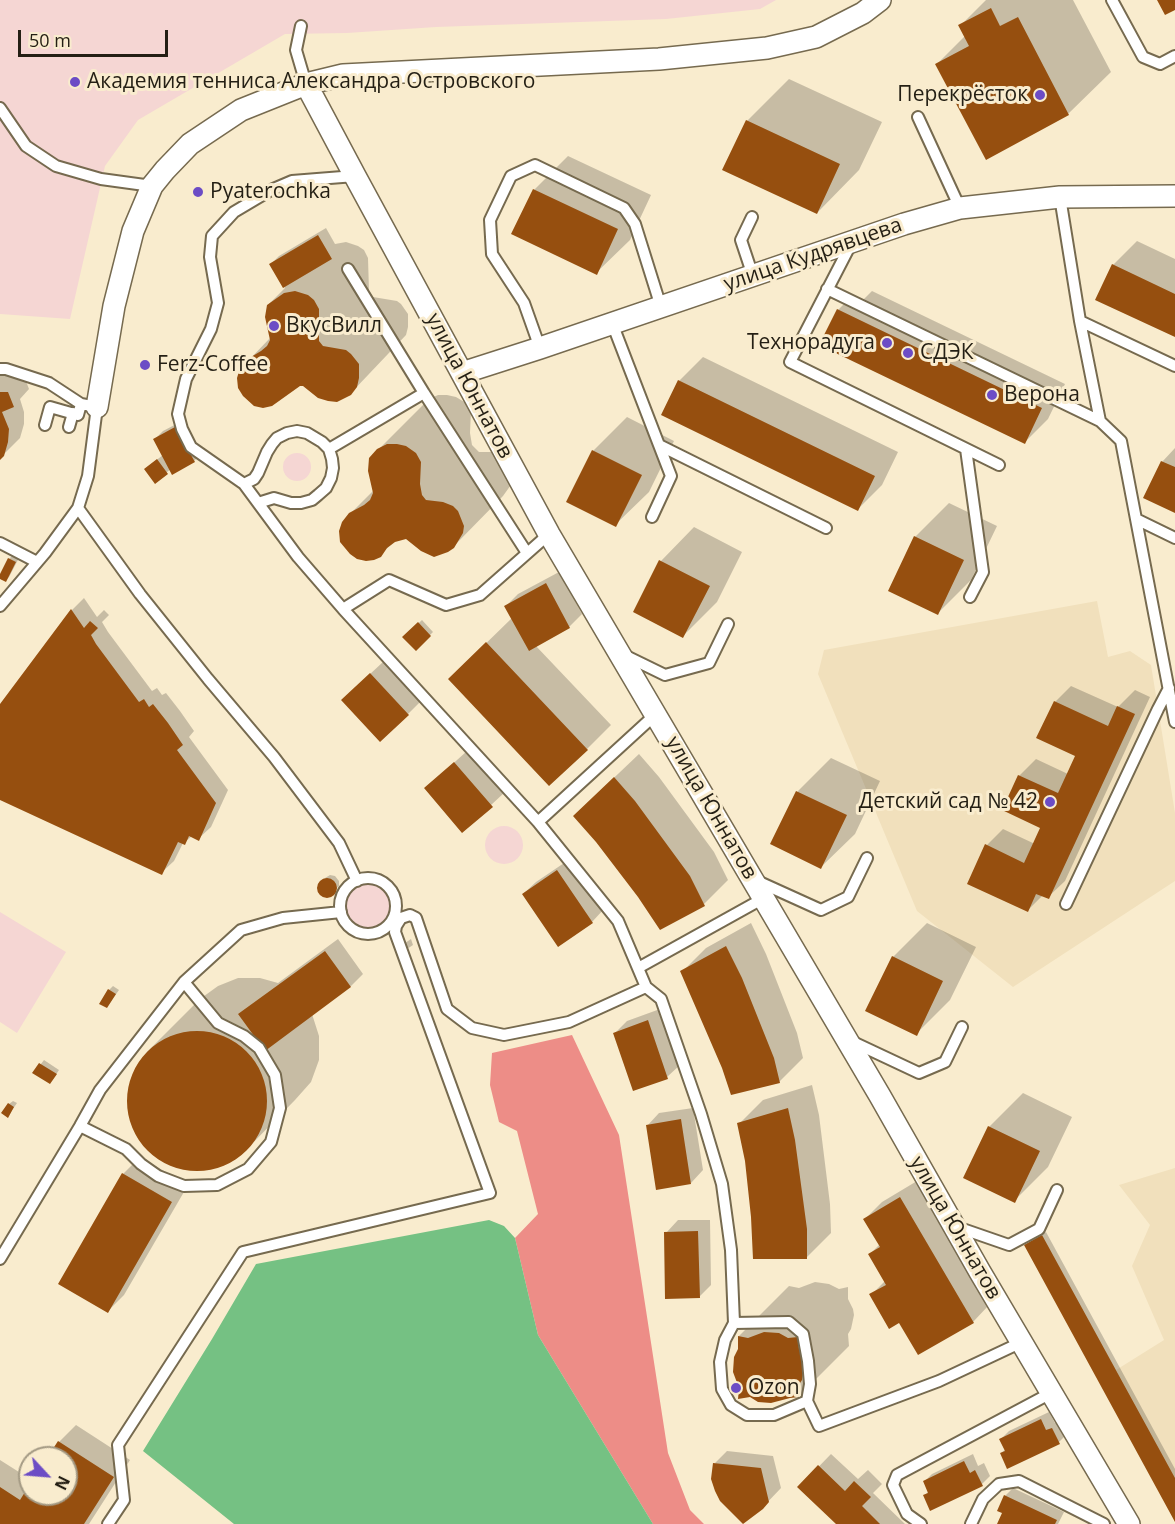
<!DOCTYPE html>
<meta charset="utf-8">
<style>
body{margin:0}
#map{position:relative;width:1175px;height:1524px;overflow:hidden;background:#f9ecce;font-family:"Open Sans",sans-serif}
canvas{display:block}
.north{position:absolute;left:18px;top:1446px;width:60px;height:60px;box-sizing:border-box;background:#f9ecce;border:2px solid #a49a84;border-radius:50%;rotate:116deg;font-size:16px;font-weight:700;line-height:24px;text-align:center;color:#241f14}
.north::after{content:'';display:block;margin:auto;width:21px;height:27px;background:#6c4cc5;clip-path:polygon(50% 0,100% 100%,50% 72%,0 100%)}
.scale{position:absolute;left:18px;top:30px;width:150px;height:27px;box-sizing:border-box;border:3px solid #241f14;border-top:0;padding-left:8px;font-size:18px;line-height:21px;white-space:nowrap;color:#241f14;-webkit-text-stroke:4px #f9ecce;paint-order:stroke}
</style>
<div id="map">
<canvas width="1175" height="1524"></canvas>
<div class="north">N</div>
<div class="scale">50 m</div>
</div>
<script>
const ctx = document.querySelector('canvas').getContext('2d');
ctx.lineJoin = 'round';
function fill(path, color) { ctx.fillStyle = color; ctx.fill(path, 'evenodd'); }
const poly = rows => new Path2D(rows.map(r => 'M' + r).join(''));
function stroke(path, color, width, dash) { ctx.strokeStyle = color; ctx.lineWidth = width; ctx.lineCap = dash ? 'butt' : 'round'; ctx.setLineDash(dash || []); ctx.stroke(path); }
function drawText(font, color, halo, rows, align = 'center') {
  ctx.font = font + ' "Open Sans",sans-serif'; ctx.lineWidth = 6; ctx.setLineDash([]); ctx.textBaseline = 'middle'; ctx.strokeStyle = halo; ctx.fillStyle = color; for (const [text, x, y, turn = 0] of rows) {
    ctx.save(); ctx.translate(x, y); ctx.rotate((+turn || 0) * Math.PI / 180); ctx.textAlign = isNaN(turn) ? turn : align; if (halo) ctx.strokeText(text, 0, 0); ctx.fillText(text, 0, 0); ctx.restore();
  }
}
fill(poly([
 [1097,601,1108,657,1130,651,1151,665,1175,813,1175,881,1013,987,917,911,818,674,824,650],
 [1175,1168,1175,1478,1116,1370,1164,1340,1132,1266,1150,1225,1119,1185]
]), '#f1e0bc');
fill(poly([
 [0,0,776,0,760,9,666,19,436,27,347,33,285,34,138,120,105,166,70,319,0,314],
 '283 467a14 14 0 1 1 28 0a14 14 0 1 1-28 0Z',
 '485 845a19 19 0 1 1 38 0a19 19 0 1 1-38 0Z',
 '345 906a23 23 0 1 1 46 0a23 23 0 1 1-46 0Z',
 [0,912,66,952,17,1033,0,1022]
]), '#f5d6d3');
fill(poly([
 [572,1035,619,1135,668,1453,690,1510,704,1524,653,1524,538,1335,515,1238,538,1214,517,1131,499,1122,490,1085,492,1053]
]), '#ed8d87');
fill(poly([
 [489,1220,504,1226,515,1238,538,1335,653,1524,234,1524,143,1451,212,1339,256,1264]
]), '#75c183');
fill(poly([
 [986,0,1073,0,1111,72,1068,114,937,64,965,36,960,26],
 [789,79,882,122,859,170,817,213,747,121],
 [568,156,651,195,630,240,596,273,534,190],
 [326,228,335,244,346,242,358,246,364,250,368,258,369,291,373,297,397,301,401,304,408,314,408,327,406,335,350,394,304,384,248,361,271,337,268,305,285,288,271,264,279,256],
 [1137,241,1175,259,1175,336,1113,265],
 [872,291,1065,384,1048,419,1024,443,838,310,846,302,856,307],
 [703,357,898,452,882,485,858,509,679,381],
 [0,365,24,376,29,389,20,399,24,412,24,424,20,438,0,458],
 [438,395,447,395,456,397,466,403,471,411,470,433,472,445,479,452,494,452,513,482,503,496,453,547,406,537,395,541,380,555,350,514,374,490,378,450,429,399],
 [627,417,674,441,649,492,615,525,568,502,593,451],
 [184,420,202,453,194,461,171,469,155,481,150,465,163,455,155,439,163,431],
 [1175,448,1175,511,1162,462],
 [949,503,997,526,971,580,938,613,890,590,915,537],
 [694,527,742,552,717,602,683,636,661,561],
 [13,555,19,558,9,577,6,580,9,559],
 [559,572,582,614,569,627,535,645,611,725,587,749,474,655,512,618,506,606,518,594],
 [84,598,97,617,104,610,109,615,102,622,108,632,152,691,157,688,162,695,166,693,180,711,194,731,189,737,228,790,211,827,198,839,192,836,184,843,183,843,174,861,161,873,0,798,0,706,72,610],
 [422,620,433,632,416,649,404,637],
 [383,662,420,702,408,714,355,688],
 [1071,686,1118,707,1135,690,1150,697,1065,881,1048,897,1043,895,1028,910,987,845,1003,829,1035,844,1042,827,1019,776,1036,759,1068,774,1077,755,1055,702],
 [467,751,504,793,463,831,426,788],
 [639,754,659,777,714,852,728,880,704,904,599,792],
 [831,758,880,781,855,834,821,867,772,843,798,791],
 [570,859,604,909,592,922,523,894,536,882],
 [330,875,335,876,339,881,339,886,329,895,322,894,319,889,319,886,325,878],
 [751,923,766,954,797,1033,803,1058,779,1082,723,1068,682,972,706,948],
 [927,923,976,947,950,1000,916,1034,893,957],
 [338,939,363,974,351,986,312,1014,319,1036,319,1060,311,1082,295,1100,241,1155,220,1167,197,1171,174,1167,153,1155,137,1137,129,1115,128,1093,134,1072,146,1053,200,999,218,986,238,978,260,978,278,983],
 [411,939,413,945,407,949,405,943],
 [113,986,119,990,107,1007,109,990],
 [660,1009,680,1065,667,1077,615,1033,627,1021],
 [44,1060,59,1070,53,1079,34,1073],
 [812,1085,819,1115,830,1204,831,1233,807,1257,746,1161,739,1124,763,1100],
 [1023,1093,1072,1117,1048,1167,1014,1201,989,1127],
 [13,1101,17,1103,8,1116,9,1104],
 [693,1108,703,1170,691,1183,647,1126,659,1113],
 [140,1157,188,1185,124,1295,108,1311,60,1283,123,1174],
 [917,1181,989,1305,973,1322,899,1321,871,1295,885,1281,870,1254,880,1244,865,1219,882,1202],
 [678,1220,710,1220,711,1285,699,1297,666,1233],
 [1046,1232,1175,1469,1175,1518,1026,1245,1029,1242],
 [815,1282,829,1284,839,1289,848,1287,848,1299,853,1309,854,1315,851,1329,848,1334,849,1346,799,1396,740,1349,739,1336,789,1286,799,1288],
 [1049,1412,1055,1423,1060,1421,1067,1434,1059,1442,1001,1453,1006,1449,1001,1439,1009,1431],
 [76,1425,130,1460,89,1524,0,1524,0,1460,30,1479,30,1494,66,1494,66,1458,49,1458,59,1442],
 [727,1451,773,1456,781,1488,762,1508,715,1463],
 [831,1454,858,1479,868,1470,882,1484,873,1493,905,1524,838,1524,799,1487],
 [973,1454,978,1466,984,1463,990,1476,982,1484,925,1495,929,1491,924,1482,932,1474],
 [1013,1488,1064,1512,1058,1524,999,1524,1004,1513,1005,1496]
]), '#0003');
fill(poly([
 [1157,0,1175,0,1175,10,1165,15],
 [991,8,1000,26,1018,17,1069,115,986,160,935,64,969,46,958,25],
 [746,120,840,164,817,214,722,170],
 [533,189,618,229,597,275,511,234],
 [318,235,332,259,283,288,269,264],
 [1112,264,1175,294,1175,337,1095,300],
 [295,291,308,295,314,300,319,309,319,341,323,346,346,350,351,354,359,364,359,378,357,387,351,395,337,402,328,401,318,398,303,386,300,386,272,406,263,408,254,406,243,396,238,388,237,378,240,368,246,360,261,351,267,346,270,340,265,317,267,305,284,293],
 [837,309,1042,408,1025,444,819,345],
 [678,380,875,476,858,511,661,415],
 [0,392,8,392,14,407,2,412,9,429,8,442,4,456,0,460],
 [175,427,195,462,172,475,153,439],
 [387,444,397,444,406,446,416,453,421,462,420,484,422,495,426,500,443,502,453,506,458,511,464,526,463,533,454,548,448,552,434,557,421,551,406,539,395,542,387,548,381,557,374,560,366,561,357,559,350,554,340,542,339,531,342,522,349,513,364,505,370,500,373,493,368,471,369,458,377,449],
 [592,450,642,475,616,527,566,502],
 [157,459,168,474,155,484,144,469],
 [1161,461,1175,467,1175,513,1143,498],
 [914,536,964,560,938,615,888,591],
 [8,558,16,562,6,582,0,579,0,574],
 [659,560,710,586,683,638,633,612],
 [546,583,570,628,529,651,504,606],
 [71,609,84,628,90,621,98,628,91,635,96,644,139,702,144,699,149,707,153,704,168,723,183,745,177,750,216,803,199,841,189,836,185,845,178,842,162,875,0,800,0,704],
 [418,622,431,636,416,651,402,637],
 [486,642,588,750,549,786,448,679],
 [370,673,409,715,380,742,341,700],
 [1054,701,1108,726,1117,706,1135,714,1049,899,1036,894,1028,912,967,884,985,844,1024,863,1040,828,1002,810,1018,775,1058,793,1075,756,1036,738],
 [454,762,493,807,462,833,424,788],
 [614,777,635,801,690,876,705,906,660,930,638,897,596,842,573,816],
 [796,791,847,815,821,869,770,844],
 [557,870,593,923,558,947,522,894],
 '317 888a10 10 0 1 1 20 0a10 10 0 1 1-20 0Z',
 [726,946,742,978,774,1058,780,1083,731,1095,722,1068,680,971],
 [325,951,351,987,265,1051,238,1014],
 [892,956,943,981,917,1036,865,1011],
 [108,989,116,994,107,1008,99,1004],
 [648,1020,668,1079,633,1091,613,1033],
 '127 1101a70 70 0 1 1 140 0a70 70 0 1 1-140 0Z',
 [39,1063,57,1074,50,1084,32,1073],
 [8,1103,14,1107,8,1118,1,1113],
 [788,1108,795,1140,807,1229,807,1259,753,1259,751,1217,745,1161,737,1123],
 [681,1119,691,1184,656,1190,646,1125],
 [988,1126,1040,1151,1015,1203,963,1178],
 [122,1173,172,1202,108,1313,58,1284],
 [900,1197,974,1323,918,1355,899,1323,889,1329,869,1294,886,1285,868,1254,880,1247,863,1219],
 [698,1231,700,1298,665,1299,664,1232],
 [1042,1235,1175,1478,1175,1522,1024,1245],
 [764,1332,779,1333,788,1338,798,1337,799,1349,803,1360,804,1366,802,1380,798,1386,799,1397,790,1398,771,1403,758,1402,750,1397,738,1399,739,1388,733,1372,734,1357,738,1349,738,1336,748,1338],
 [1041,1419,1046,1430,1052,1428,1060,1444,1007,1469,1000,1453,1005,1451,999,1439],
 [58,1441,114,1477,84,1524,0,1524,0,1487,20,1500,30,1484,30,1494,66,1494,66,1458,47,1458],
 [964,1461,970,1473,975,1470,983,1486,930,1511,923,1495,928,1493,923,1481],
 [713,1463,761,1468,769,1502,763,1509,743,1524,720,1501,715,1491,711,1479],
 [818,1465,845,1491,854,1481,871,1497,862,1506,880,1524,836,1524,797,1487],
 [1004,1495,1057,1520,1055,1524,997,1524,1002,1513,997,1511]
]), '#964f0f');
const service = poly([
 [1112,0,1143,57,1160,64,1175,56],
 [301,26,296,50,306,84],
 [0,108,26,146,56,166,101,179,152,186],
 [918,117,960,208],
 [355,176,292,181,271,190,234,212,212,236,210,257,218,303,211,329,186,379,178,414,182,429,191,447,244,484,298,557,343,609,538,822,618,921,646,987,661,999,701,1114,722,1184,731,1250,734,1323],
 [1060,197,1080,321,1100,421,1121,441,1175,722],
 [752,217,741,240,753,276],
 [851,244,790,362,999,465],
 [348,269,424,393,527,553],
 [827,289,1100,421],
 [1080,321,1175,366],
 [612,323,659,445,826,528],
 [540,348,524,303,492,254,490,220,511,176,535,165,624,208,635,224,661,307],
 [0,369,6,369,49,383,81,404,97,407,88,476,78,508,45,553,0,606],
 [45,425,50,407,78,415,81,404],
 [69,427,73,413],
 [329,449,424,393],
 [966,449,983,572,970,597],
 [244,484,254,479,258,473,267,452,272,444,277,438,287,433,297,431,307,433,322,442,329,449,332,459,333,468,331,478,326,488,318,495,312,500,301,503,291,503,274,498,258,503],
 [78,508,140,594,208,679,274,757,339,843,357,881],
 [652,517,671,476,659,445],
 [1136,519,1175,538],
 [0,543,37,562],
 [343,609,389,580,446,605,480,595,549,534],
 [624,655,665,675,709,663,728,624],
 [538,822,656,714],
 '340 906a28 28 0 1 1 56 0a28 28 0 1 1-56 0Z',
 [757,881,821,910,848,897,867,858],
 [1066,904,1158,709,1169,688],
 [638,968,764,898],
 [853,1042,919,1073,945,1062,962,1027],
 [80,1126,126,1149,141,1164,158,1176,184,1186,217,1185,248,1169,271,1142,280,1108,275,1075,259,1048,244,1036,218,1023,184,982],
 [957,1227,1009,1245,1039,1229,1057,1190],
 [0,1259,80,1126,100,1090,184,982,241,930,283,918,341,912],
 [807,1401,810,1384,808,1361,803,1334,789,1322,734,1323,725,1340,720,1362,722,1389,731,1405,747,1415,774,1415,807,1401,819,1426,939,1381,1022,1342],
 [108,1524,124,1500,118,1445,243,1252,490,1193,395,932,396,926,401,918,410,915,416,918,447,1009,472,1028,504,1035,569,1022,646,987],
 [921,1524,907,1514,893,1485,897,1475,1051,1393],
 [971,1524,983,1499,999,1484,1019,1481,1104,1524]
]);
const minor = poly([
 [306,84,355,176,549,534,880,1096,980,1272,1129,1524],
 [462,373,540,348,904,224,960,208,1060,197,1175,196],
 [97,407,114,306,133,231,152,186,165,170,190,144,241,110,306,84,343,75,659,59,767,48,816,37,863,13,880,0]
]);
stroke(service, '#766a4f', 14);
stroke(minor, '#766a4f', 24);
stroke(service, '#fff', 10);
stroke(minor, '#fff', 21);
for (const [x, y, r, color] of [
 [75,82,6,"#6c4cc5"],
 [1040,95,6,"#6c4cc5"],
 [198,192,6,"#6c4cc5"],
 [274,326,6,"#6c4cc5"],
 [887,343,6,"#6c4cc5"],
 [908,353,6,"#6c4cc5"],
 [145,365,6,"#6c4cc5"],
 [992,395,6,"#6c4cc5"],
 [1050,802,6,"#6c4cc5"],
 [736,1388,6,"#6c4cc5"]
]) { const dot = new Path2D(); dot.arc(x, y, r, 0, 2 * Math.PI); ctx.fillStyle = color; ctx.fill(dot); stroke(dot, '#f9ecce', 2); }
drawText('21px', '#241f14', '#f9ecce', [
 ["Академия тенниса Александра Островского",87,82],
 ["Перекрёсток",1028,95,"right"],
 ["Pyaterochka",210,192],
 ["ВкусВилл",286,326],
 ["Технорадуга",875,343,"right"],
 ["СДЭК",920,353],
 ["Ferz-Coffee",157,365],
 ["Верона",1004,395],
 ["Детский сад № 42",1038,802,"right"],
 ["Ozon",748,1388]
], 'left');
drawText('21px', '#241f14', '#f9ecce', [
 ["улица Кудрявцева",813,255,-19],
 ["улица Юннатов",469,386,62],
 ["улица Юннатов",711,808,60],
 ["улица Юннатов",955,1228,60]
]);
</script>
